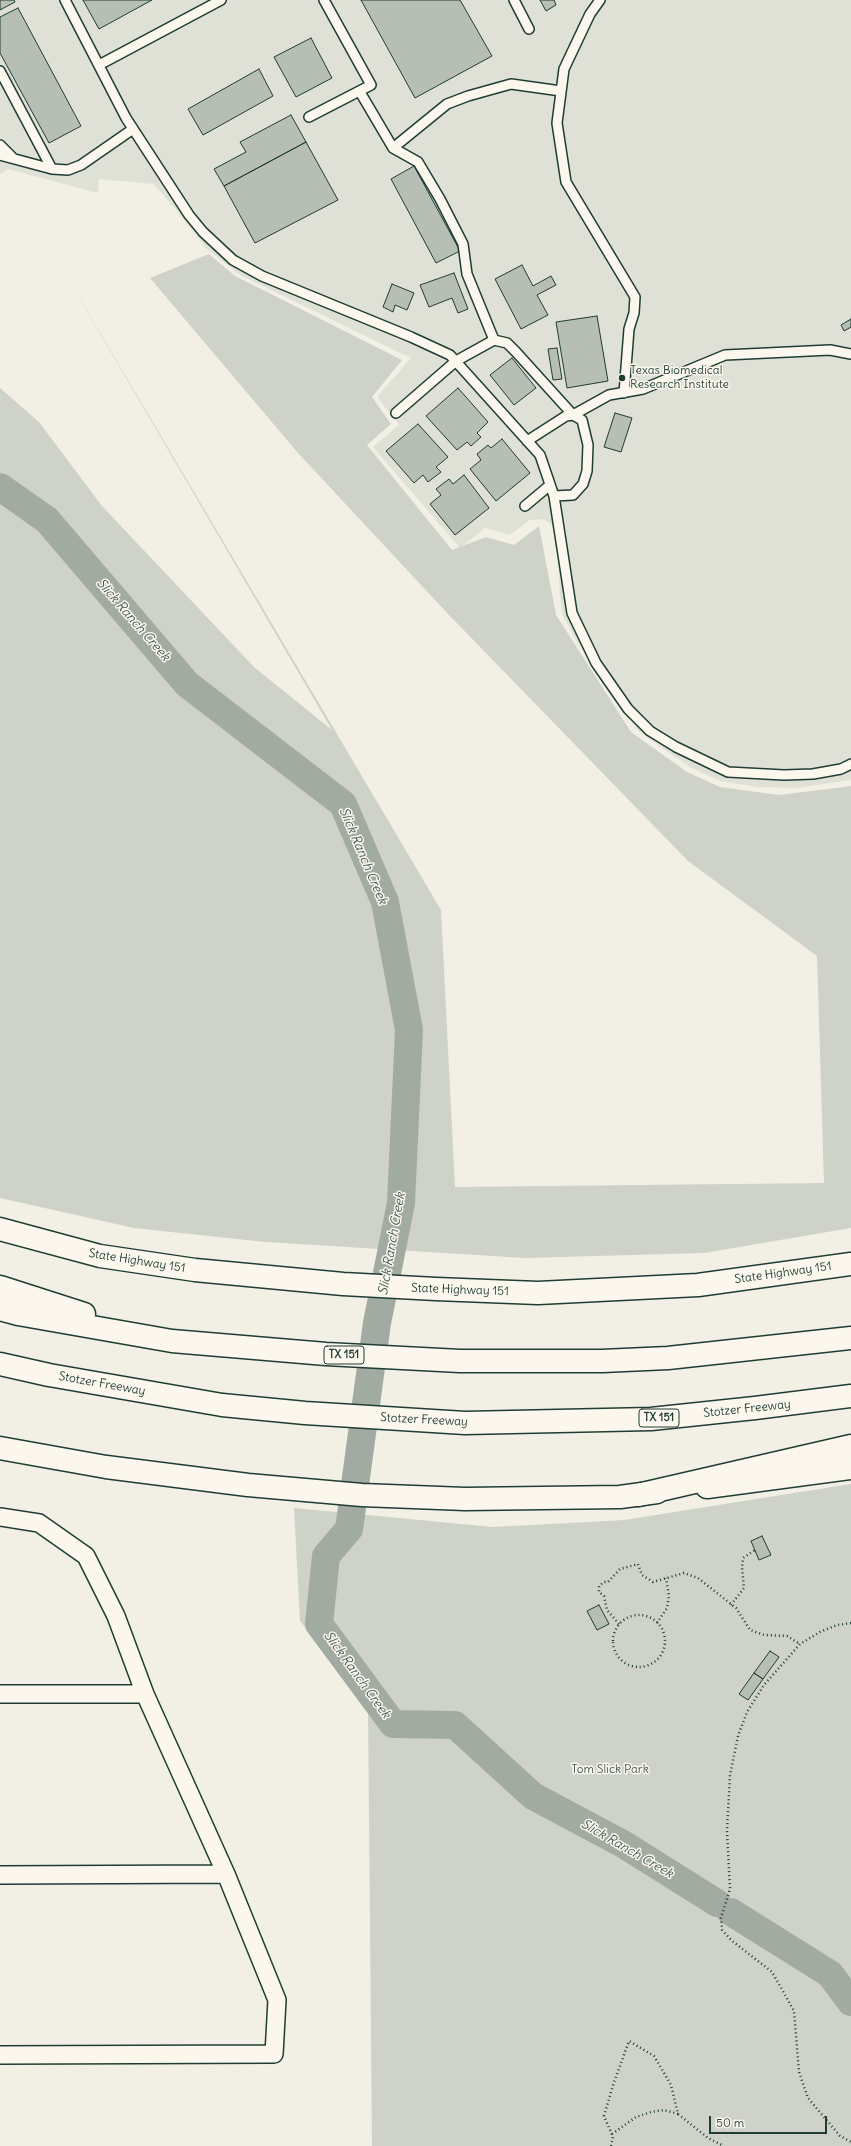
<!DOCTYPE html>
<style>
body{margin:0}
#map{position:relative;width:851px;height:2146px;overflow:hidden;background:#f2f0e5;font-family:Delius,sans-serif}
canvas{display:block}
.scale{position:absolute;left:709px;top:2116px;width:118px;height:18px;box-sizing:border-box;border:2px solid #1f3d34;border-top:0;padding-left:5px;font-size:12px;line-height:14px;white-space:nowrap;color:#1f3d34;-webkit-text-stroke:3px #fbf7ec;paint-order:stroke}
</style>
<div id="map">
<canvas width="851" height="2146"></canvas>
<div class="scale">50 m</div>
</div>
<script>
const ctx = document.querySelector('canvas').getContext('2d');
ctx.lineJoin = 'round';
function fill(path, color) { ctx.fillStyle = color; ctx.fill(path, 'evenodd'); }
const poly = rows => new Path2D(rows.map(r => 'M' + r).join(''));
function stroke(path, color, width, dash) { ctx.strokeStyle = color; ctx.lineWidth = width; ctx.lineCap = dash ? 'butt' : 'round'; ctx.setLineDash(dash || []); ctx.stroke(path); }
function drawText(font, color, halo, rows, align = 'center') {
  ctx.font = font + ' Delius,sans-serif'; ctx.lineWidth = 3; ctx.setLineDash([]); ctx.textBaseline = 'middle'; ctx.strokeStyle = halo; ctx.fillStyle = color; for (const [text, x, y, turn = 0] of rows) {
    ctx.save(); ctx.translate(x, y); ctx.rotate((+turn || 0) * Math.PI / 180); ctx.textAlign = isNaN(turn) ? turn : align; if (halo) ctx.strokeText(text, 0, 0); ctx.fillText(text, 0, 0); ctx.restore();
  }
}
fill(poly([
 [0,0,851,0,851,780,796,788,757,787,720,781,690,767,638,731,578,644,563,616,560,596,556,527,543,519,530,520,510,535,485,528,460,548,373,447,399,425,377,397,411,358,238,274,205,247,173,206,153,184,99,179,98,193,8,169,0,174]
]), '#e0e1d6');
fill(poly([
 [209,254,235,276,402,360,372,397,391,424,367,445,452,550,486,537,514,545,539,526,556,615,631,732,687,772,720,787,779,795,851,786,851,1228,704,1253,525,1258,265,1242,134,1228,0,1198,0,388,39,422,102,506,254,667,332,730,57,260,441,910,455,1187,824,1183,817,956,688,861,449,615,298,453,150,278],
 [851,1484,851,2146,372,2146,368,1708,300,1621,294,1508,493,1527,624,1520]
]), '#cfd2c8');
stroke(poly([
 [0,487,47,520,187,684,343,804,385,902,409,1030,401,1203,377,1323,349,1529,326,1556,319,1624,393,1724,455,1725,533,1796,623,1844,717,1903],
 [731,1912,830,1974,851,2002]
]), '#a2aba1', 28);
const building = poly([
 [0,0,14,0,15,2,0,10,0,0],
 [83,0,152,0,99,29,83,0],
 [361,0,460,0,492,56,415,98,361,0],
 [540,0,554,0,556,5,546,11,540,0],
 [18,8,81,126,49,143,0,53,0,17,18,8],
 [311,38,332,78,296,97,274,57,311,38],
 [259,69,273,96,203,135,188,109,259,69],
 [291,115,306,142,224,186,214,169,246,152,240,142,291,115],
 [306,142,338,200,255,243,224,186,306,142],
 [414,166,460,251,436,263,391,179,414,166],
 [522,265,533,286,551,276,556,285,537,295,548,315,521,329,495,279,522,265],
 [454,273,468,309,458,313,452,298,429,307,420,285,454,273],
 [392,284,414,293,407,310,395,305,393,312,383,307,392,284],
 [597,316,608,381,567,388,556,322,597,316],
 [851,319,851,327,844,331,841,325,851,319],
 [557,348,562,379,553,380,548,349,557,348],
 [512,358,536,388,514,405,490,375,512,358],
 [458,388,488,422,477,433,481,437,471,446,467,442,457,450,426,416,458,388],
 [615,413,632,418,621,452,604,447,615,413],
 [418,424,448,457,436,467,441,472,428,482,423,475,414,483,386,451,418,424],
 [502,439,530,473,496,501,470,469,481,460,477,454,488,445,491,448,502,439],
 [464,475,489,508,455,535,430,504,441,495,436,489,449,479,453,484,464,475],
 [762,1536,771,1555,759,1560,751,1541,762,1536],
 [599,1605,609,1624,597,1630,587,1611,599,1605],
 [770,1651,779,1657,763,1679,754,1673,770,1651],
 [754,1673,763,1679,748,1700,739,1694,754,1673]
]);
fill(building, '#b7beb3');
stroke(building, '#1f3d34', 1);
const service = poly([
 [65,0,126,118,189,215,203,232,233,260,262,276,411,337,450,355,540,455,554,496,572,613,596,663,628,709,650,731,676,747,728,772,784,775,813,774,841,769,851,764],
 [514,0,529,29],
 [600,0,590,14,564,69,557,123,566,182,635,297,634,313,629,329,624,393],
 [99,65,221,0],
 [0,71,52,169],
 [360,92,393,148,418,162,440,199,463,244,467,274,494,340],
 [309,117,371,85,324,0],
 [0,145,12,157],
 [393,148,447,104,468,96,511,84,561,91],
 [0,155,52,169,68,170,81,165,133,129],
 [396,413,456,361,494,340,507,343,516,352,573,415,609,395,643,389,725,355,830,350,851,354],
 [527,441,566,416,573,415,582,420,588,445,587,471,583,484,573,495,554,496],
 [525,506,550,485]
]);
const minor = poly([
 [0,1517,39,1523,86,1556,116,1616,145,1694,226,1874,277,2000,274,2054,0,2055],
 [0,1694,145,1694],
 [0,1875,226,1874]
]);
const secondary = poly([
 [0,1229,100,1256,195,1270,343,1284,436,1289,538,1293,698,1285,851,1264],
 [0,1448,106,1467,248,1485,362,1495,465,1499,620,1497,657,1492],
 [707,1487,851,1468]
]);
const motorway = poly([
 [0,1287,84,1314],
 [0,1309,18,1314,172,1341,326,1354,460,1361,602,1361,668,1358,851,1338],
 [0,1364,49,1375,222,1405,305,1413,465,1423,651,1419,755,1408,851,1396],
 [638,1495,851,1446]
]);
stroke(service, '#1f3d34', 12);
stroke(minor, '#1f3d34', 20);
stroke(secondary, '#1f3d34', 25);
stroke(motorway, '#1f3d34', 25);
stroke(poly([
 [731,1605,744,1588,742,1568,743,1558,755,1550],
 '613 1641a26 26 0 1 1 52 0a26 26 0 1 1-52 0Z',
 [657,1623,667,1608,669,1596,666,1578],
 [851,1623,837,1625,820,1632,800,1644,764,1685,747,1712,738,1736,730,1775,727,1831,730,1889,721,1918,722,1930,731,1940,772,1972,784,1993,794,2011,799,2072,808,2098,840,2136,851,2142],
 [619,1624,607,1610,604,1596,599,1592,599,1586,604,1582,608,1582,620,1569,638,1564,642,1575,653,1582,684,1573,698,1578,736,1608,750,1630,764,1635,787,1636,800,1644],
 [612,2134,636,2117,651,2112,664,2110,678,2114],
 [611,2146,613,2137,604,2116,614,2082,629,2041,654,2056,671,2085,678,2114,708,2138,724,2146]
]), '#1f3d34', 2.5, [1, 3]);
stroke(service, '#fbf7ec', 9);
stroke(minor, '#fbf7ec', 17);
stroke(secondary, '#fbf7ec', 22);
stroke(motorway, '#fbf7ec', 22);
for (const [x, y, r, color] of [
 [622,378,4,"#1f3d34"]
]) { const dot = new Path2D(); dot.arc(x, y, r, 0, 2 * Math.PI); ctx.fillStyle = color; ctx.fill(dot); stroke(dot, '#fbf7ec', 1.5); }
for (const [x, y, w] of [
 [344,1355,40],
 [659,1418,40]
]) { const box = new Path2D(); box.roundRect(x - w / 2, y - 9, w, 18, 3); ctx.fillStyle = '#fbf7ec'; ctx.fill(box); stroke(box, '#1f3d34', 1); }
drawText('bold 11px', '#1f3d34', null, [
 ["TX 151",344,1355],
 ["TX 151",659,1418]
]);
drawText('12px', '#1f3d34', '#fbf7ec', [
 ["Texas Biomedical",630,371],
 ["Research Institute",630,385]
], 'left');
drawText('12px', '#1f3d34', '#fbf7ec', [
 ["State Highway 151",137,1261,9],
 ["State Highway 151",783,1273,-8],
 ["State Highway 151",460,1290,2],
 ["Stotzer Freeway",102,1384,10],
 ["Stotzer Freeway",747,1409,-6],
 ["Stotzer Freeway",424,1420,3]
]);
drawText('12px', '#425b52', '#fbf7ec', [
 ["Tom Slick Park",610,1770]
]);
drawText('italic 13px', '#465e55', '#fbf7ec', [
 ["Slick Ranch Creek",133,620,49],
 ["Slick Ranch Creek",363,856,67],
 ["Slick Ranch Creek",392,1244,-80],
 ["Slick Ranch Creek",357,1675,54],
 ["Slick Ranch Creek",627,1849,30]
]);
</script>
